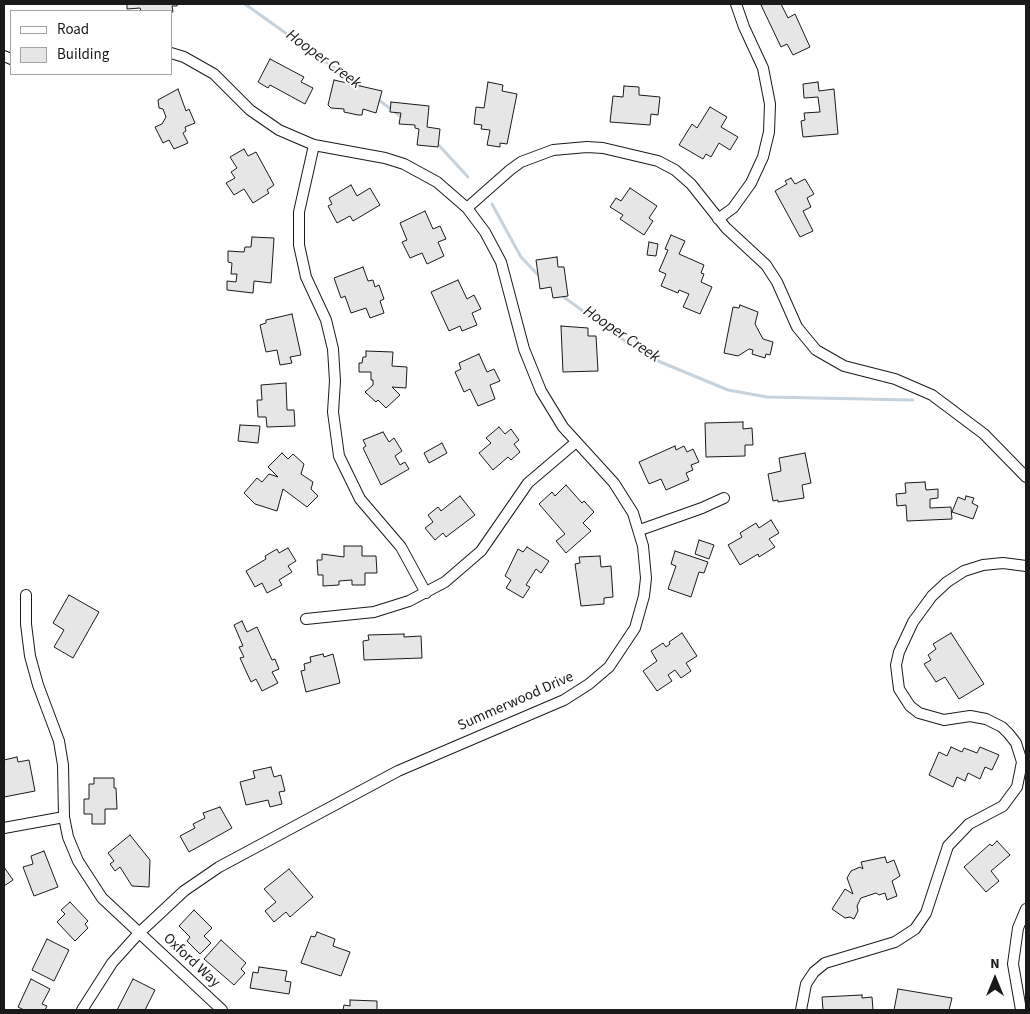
<!DOCTYPE html>
<style>
body{margin:0}
#map{position:relative;width:1030px;height:1014px;overflow:hidden;background:#fff;font-family:"Source Sans 3",sans-serif}
canvas{display:block}
.frame{position:absolute;inset:0;border:5px solid #1a1a1a;pointer-events:none}
.legend{position:absolute;left:10px;top:10px;width:162px;height:65px;box-sizing:border-box;background:#fff;border:1px solid #a3a3a3;margin:0;padding:6px 9px;list-style:none;font-size:15px;color:#1a1a1a}
.legend li{display:flex;align-items:center;gap:10px;height:25px}
.legend b{width:25px;border:1px solid #a3a3a3}
.north{position:absolute;left:970px;top:954px;width:50px;height:50px;-webkit-text-stroke:4px #fff;paint-order:stroke;rotate:0deg;font-size:14px;font-weight:700;line-height:20px;text-align:center;color:#1a1a1a}
.north::after{content:'';display:block;margin:auto;width:18px;height:22px;background:#1a1a1a;clip-path:polygon(50% 0,100% 100%,50% 72%,0 100%)}
</style>
<div id="map">
<canvas width="1030" height="1014"></canvas>
<div class="frame"></div>
<ul class="legend">
<li><b style="height:6px;background:#fff"></b>Road</li>
<li><b style="height:14px;background:#e6e6e6"></b>Building</li>
</ul>
<div class="north">N</div>
</div>
<script>
const ctx = document.querySelector('canvas').getContext('2d');
ctx.lineJoin = 'round';
const poly = rows => new Path2D(rows.map(r => 'M' + r).join(''));
function stroke(path, color, width, dash) { ctx.strokeStyle = color; ctx.lineWidth = width; ctx.lineCap = dash ? 'butt' : 'round'; ctx.setLineDash(dash || []); ctx.stroke(path); }
function fill(path, color) { ctx.fillStyle = color; ctx.fill(path, 'evenodd'); }
function drawText(font, color, halo, rows, align = 'center') {
  ctx.font = font + ' "Source Sans 3",sans-serif'; ctx.lineWidth = 4; ctx.setLineDash([]); ctx.textBaseline = 'middle'; ctx.strokeStyle = halo; ctx.fillStyle = color; for (const [text, x, y, turn = 0] of rows) {
    ctx.save(); ctx.translate(x, y); ctx.rotate((+turn || 0) * Math.PI / 180); ctx.textAlign = isNaN(turn) ? turn : align; if (halo) ctx.strokeText(text, 0, 0); ctx.fillText(text, 0, 0); ctx.restore();
  }
}
stroke(poly([
 [245,4,361,87],
 [376,98,403,118],
 [435,141,468,177],
 [492,204,521,257,541,278],
 [561,295,617,336,658,361,728,390,767,397,913,400]
]), '#c6d2dc', 3);
const building = poly([
 [127,4,177,4,177,6,172,6,173,12,141,11,140,8,127,9,127,4],
 [765,4,781,4,788,18,795,14,810,47,793,55,787,44,781,47,761,5,765,4],
 [270,59,304,77,301,82,313,88,305,104,270,85,268,88,258,82,270,59],
 [334,80,382,91,376,113,363,109,362,115,358,115,344,112,344,109,331,108,328,105,334,80],
 [488,82,503,85,502,91,517,94,507,144,500,143,500,147,487,145,490,130,481,129,482,125,474,124,476,107,484,108,488,82],
 [818,82,819,91,834,89,838,134,803,137,801,121,805,120,804,113,820,112,818,97,804,98,803,84,818,82],
 [624,86,639,87,639,95,660,97,658,115,651,114,650,125,610,122,613,96,623,97,624,86],
 [178,89,186,111,189,109,195,123,185,127,186,131,183,133,188,143,174,149,169,140,163,143,155,127,162,124,166,117,163,109,159,108,158,100,178,89],
 [391,102,429,106,427,127,440,129,438,147,417,145,419,129,415,128,415,125,399,124,401,113,390,112,391,102],
 [710,107,727,117,721,127,738,137,730,150,719,143,711,157,706,154,703,159,679,145,692,124,697,128,710,107],
 [244,149,248,156,256,152,274,185,267,190,269,193,253,203,244,189,234,195,226,183,235,178,231,172,237,168,230,157,244,149],
 [791,178,795,184,805,179,814,194,807,198,811,207,803,211,813,231,800,237,775,191,787,184,785,181,791,178],
 [351,185,357,196,370,188,380,205,353,221,350,216,337,223,328,206,332,204,329,198,351,185],
 [630,188,657,206,649,218,653,221,644,235,620,219,623,215,610,207,616,198,621,201,630,188],
 [425,211,433,229,440,226,446,239,438,242,444,256,427,264,422,253,410,258,402,242,407,240,400,223,425,211],
 [671,235,685,241,679,254,704,265,701,273,704,274,701,282,712,287,700,314,683,307,689,294,679,290,678,293,661,286,666,274,659,271,668,250,665,249,671,235],
 [252,237,274,238,271,283,254,281,253,293,227,290,227,281,236,282,237,274,231,274,232,263,228,262,228,251,244,252,245,247,251,247,252,237],
 [649,242,658,244,656,256,647,255,649,242],
 [557,257,558,267,564,267,568,296,553,298,551,287,540,289,536,260,557,257],
 [363,267,368,281,373,280,375,287,379,285,384,299,380,301,384,313,370,318,366,308,351,313,345,296,341,298,334,278,363,267],
 [458,280,467,299,474,295,481,309,472,313,477,325,462,331,460,326,449,331,431,292,458,280],
 [740,305,758,312,755,324,763,339,773,342,770,355,766,354,765,358,752,354,753,350,749,349,738,356,724,353,733,307,739,308,740,305],
 [292,314,301,355,290,357,292,363,280,365,277,350,266,352,260,325,266,323,266,320,292,314],
 [561,326,588,328,588,336,596,336,598,371,563,372,561,326],
 [366,351,393,352,392,366,407,367,406,388,392,387,400,395,386,408,378,400,376,402,365,392,373,385,373,380,371,380,371,372,359,372,359,363,362,363,363,357,366,357,366,351],
 [479,354,487,372,494,369,500,381,490,385,495,399,478,406,470,389,464,392,455,372,461,369,459,363,479,354],
 [286,383,287,410,294,410,295,426,267,427,266,417,258,417,257,400,262,400,261,385,286,383],
 [743,422,743,429,752,428,753,445,745,445,745,456,706,457,705,423,743,422],
 [240,425,260,426,258,443,238,441,240,425],
 [499,427,505,434,511,429,519,440,514,444,520,452,511,460,508,457,493,470,479,453,491,443,486,438,499,427],
 [383,432,389,442,394,438,402,451,395,456,400,465,405,462,409,469,381,485,363,448,366,446,363,440,383,432],
 [442,443,447,453,429,463,424,453,442,443],
 [675,446,676,450,684,446,687,452,693,449,699,462,691,465,693,470,686,473,689,480,666,490,661,479,649,484,639,462,675,446],
 [282,453,288,459,293,454,304,464,301,474,313,482,311,489,318,496,307,507,283,489,277,511,255,504,244,493,257,478,262,482,269,474,278,477,268,467,282,453],
 [805,453,811,483,802,485,804,498,778,502,778,500,773,501,768,474,781,471,779,458,805,453],
 [925,482,926,490,938,489,938,498,930,499,930,508,951,507,952,519,907,521,906,505,897,506,896,494,906,493,905,483,925,482],
 [566,485,582,503,584,501,594,512,583,523,591,531,566,553,556,541,565,534,539,504,552,492,555,496,566,485],
 [460,496,475,515,446,537,443,533,435,540,425,528,433,522,428,515,438,507,441,511,460,496],
 [966,496,974,498,972,503,978,506,973,519,952,512,958,497,965,500,966,496],
 [771,520,779,533,769,539,775,547,759,557,758,554,740,565,728,545,742,537,740,533,756,523,759,528,771,520],
 [699,540,714,545,709,559,695,554,699,540],
 [344,546,362,546,362,556,376,556,377,573,365,573,365,585,352,585,352,580,339,581,339,585,323,586,323,575,318,575,317,560,322,560,322,554,344,557,344,546],
 [527,547,549,561,541,573,536,569,526,585,530,587,523,598,506,588,511,580,505,576,518,549,523,552,527,547],
 [288,548,296,561,288,566,292,572,279,580,282,585,267,593,262,583,255,587,246,571,266,559,265,556,277,549,279,553,288,548],
 [675,551,708,562,704,573,699,572,691,597,668,589,676,566,671,564,675,551],
 [600,556,601,567,611,566,613,597,604,598,604,604,581,606,575,564,580,563,579,557,600,556],
 [69,595,99,612,73,658,54,647,64,630,53,623,69,595],
 [242,621,247,632,257,627,272,660,275,659,279,669,272,672,278,683,262,691,256,679,251,682,240,658,244,657,239,647,243,646,234,625,242,621],
 [682,633,697,656,686,663,691,671,681,678,675,670,668,675,672,681,657,691,643,671,657,661,651,651,663,643,666,647,670,644,669,642,682,633],
 [951,633,984,684,959,699,945,677,936,682,924,664,931,660,928,655,936,649,933,644,951,633],
 [404,634,404,637,421,636,422,658,364,660,363,641,369,640,368,635,404,634],
 [323,654,324,657,333,654,340,683,306,692,301,671,305,670,304,664,311,662,310,657,323,654],
 [951,747,962,752,964,748,977,753,980,747,999,755,992,770,985,767,980,779,968,773,965,781,957,777,953,787,929,775,939,752,947,756,951,747],
 [17,757,18,762,29,760,35,791,4,797,4,760,17,757],
 [271,767,274,777,281,775,285,791,279,792,282,804,270,807,268,800,246,805,240,782,255,778,253,771,271,767],
 [94,778,114,778,114,788,116,788,117,809,105,809,105,824,92,824,92,814,84,814,84,799,89,799,89,784,94,784,94,778],
 [220,807,232,828,189,852,180,836,195,828,193,824,205,818,203,813,220,807],
 [130,835,150,860,149,887,132,886,120,867,115,871,110,864,114,861,108,853,130,835],
 [997,841,1010,855,991,871,999,881,986,892,964,867,990,844,992,846,997,841],
 [44,851,58,887,34,896,23,867,33,864,31,856,44,851],
 [885,857,887,863,894,860,900,876,892,881,897,896,887,900,885,893,879,895,876,893,861,898,857,906,858,911,854,919,850,917,845,918,832,909,845,889,853,894,847,878,851,871,860,867,863,869,861,862,885,857],
 [4,867,13,880,4,886,4,867],
 [289,869,313,897,290,917,286,912,274,922,265,911,276,902,264,889,289,869],
 [70,902,88,921,85,924,88,928,75,941,57,922,65,914,61,910,70,902],
 [194,910,212,928,204,936,211,943,200,954,187,941,190,937,179,926,194,910],
 [317,932,335,939,333,946,350,952,341,976,301,963,311,936,315,937,317,932],
 [47,939,69,950,54,981,32,970,47,939],
 [221,940,246,963,241,969,245,973,234,985,204,959,221,940],
 [259,967,287,971,285,981,291,982,289,994,250,988,253,972,258,973,259,967],
 [31,979,50,989,42,1004,47,1006,45,1010,24,1010,18,1007,31,979],
 [133,979,155,990,145,1010,117,1010,133,979],
 [898,989,952,998,949,1010,894,1010,898,989],
 [862,995,862,998,872,997,873,1010,823,1010,822,997,862,995],
 [350,1000,377,1001,377,1010,343,1010,344,1005,350,1006,350,1000]
]);
fill(building, '#e6e6e6');
stroke(building, '#1a1a1a', 1);
const street = poly([
 [4,56,11,59],
 [314,145,299,212,299,245,306,277,326,320,333,349,335,381,333,412,339,456,360,499,401,547,426,593],
 [467,208,510,170,521,162,553,150,587,147,603,148,658,161,675,170,691,184,726,228,766,265,777,282,797,327,816,350,844,366,895,379,932,395,984,434,1026,477],
 [718,219,733,208,751,183,763,157,769,132,770,104,763,68,744,27,736,4],
 [640,530,702,508,724,498],
 [26,595,26,624,30,656,38,685,59,741,63,765,64,817,68,837,78,861,102,898,222,1010],
 [306,619,374,612,409,601,445,582,481,551,528,483,575,443],
 [4,828,64,817],
 [82,1010,112,963,139,933,184,891,219,867,398,771,564,700,589,684,609,667,635,628,644,596,646,578,643,546,633,513,614,483,563,427,541,391,524,349,501,262,485,232,467,208,437,182,404,164,385,158,314,145,279,130,250,110,214,74,184,57,171,53],
 [801,1010,806,984,814,972,825,963,895,942,915,929,926,913,948,846,969,824,1003,806,1017,787,1022,762,1016,743,1009,734,1002,727,986,719,970,716,944,720,919,713,910,706,899,689,896,665,899,652,913,622,932,596,947,582,964,571,983,565,1003,563,1026,566],
 [1021,1010,1013,964,1018,928,1026,909]
]);
stroke(street, '#1a1a1a', 12);
stroke(street, '#fff', 10);
drawText('15px', '#1a1a1a', '#fff', [
 ["Summerwood Drive",516,702,-24],
 ["Oxford Way",191,961,43]
]);
drawText('italic 16px', '#1a1a1a', '#fff', [
 ["Hooper Creek",323,60,36],
 ["Hooper Creek",621,335,34]
]);
</script>
